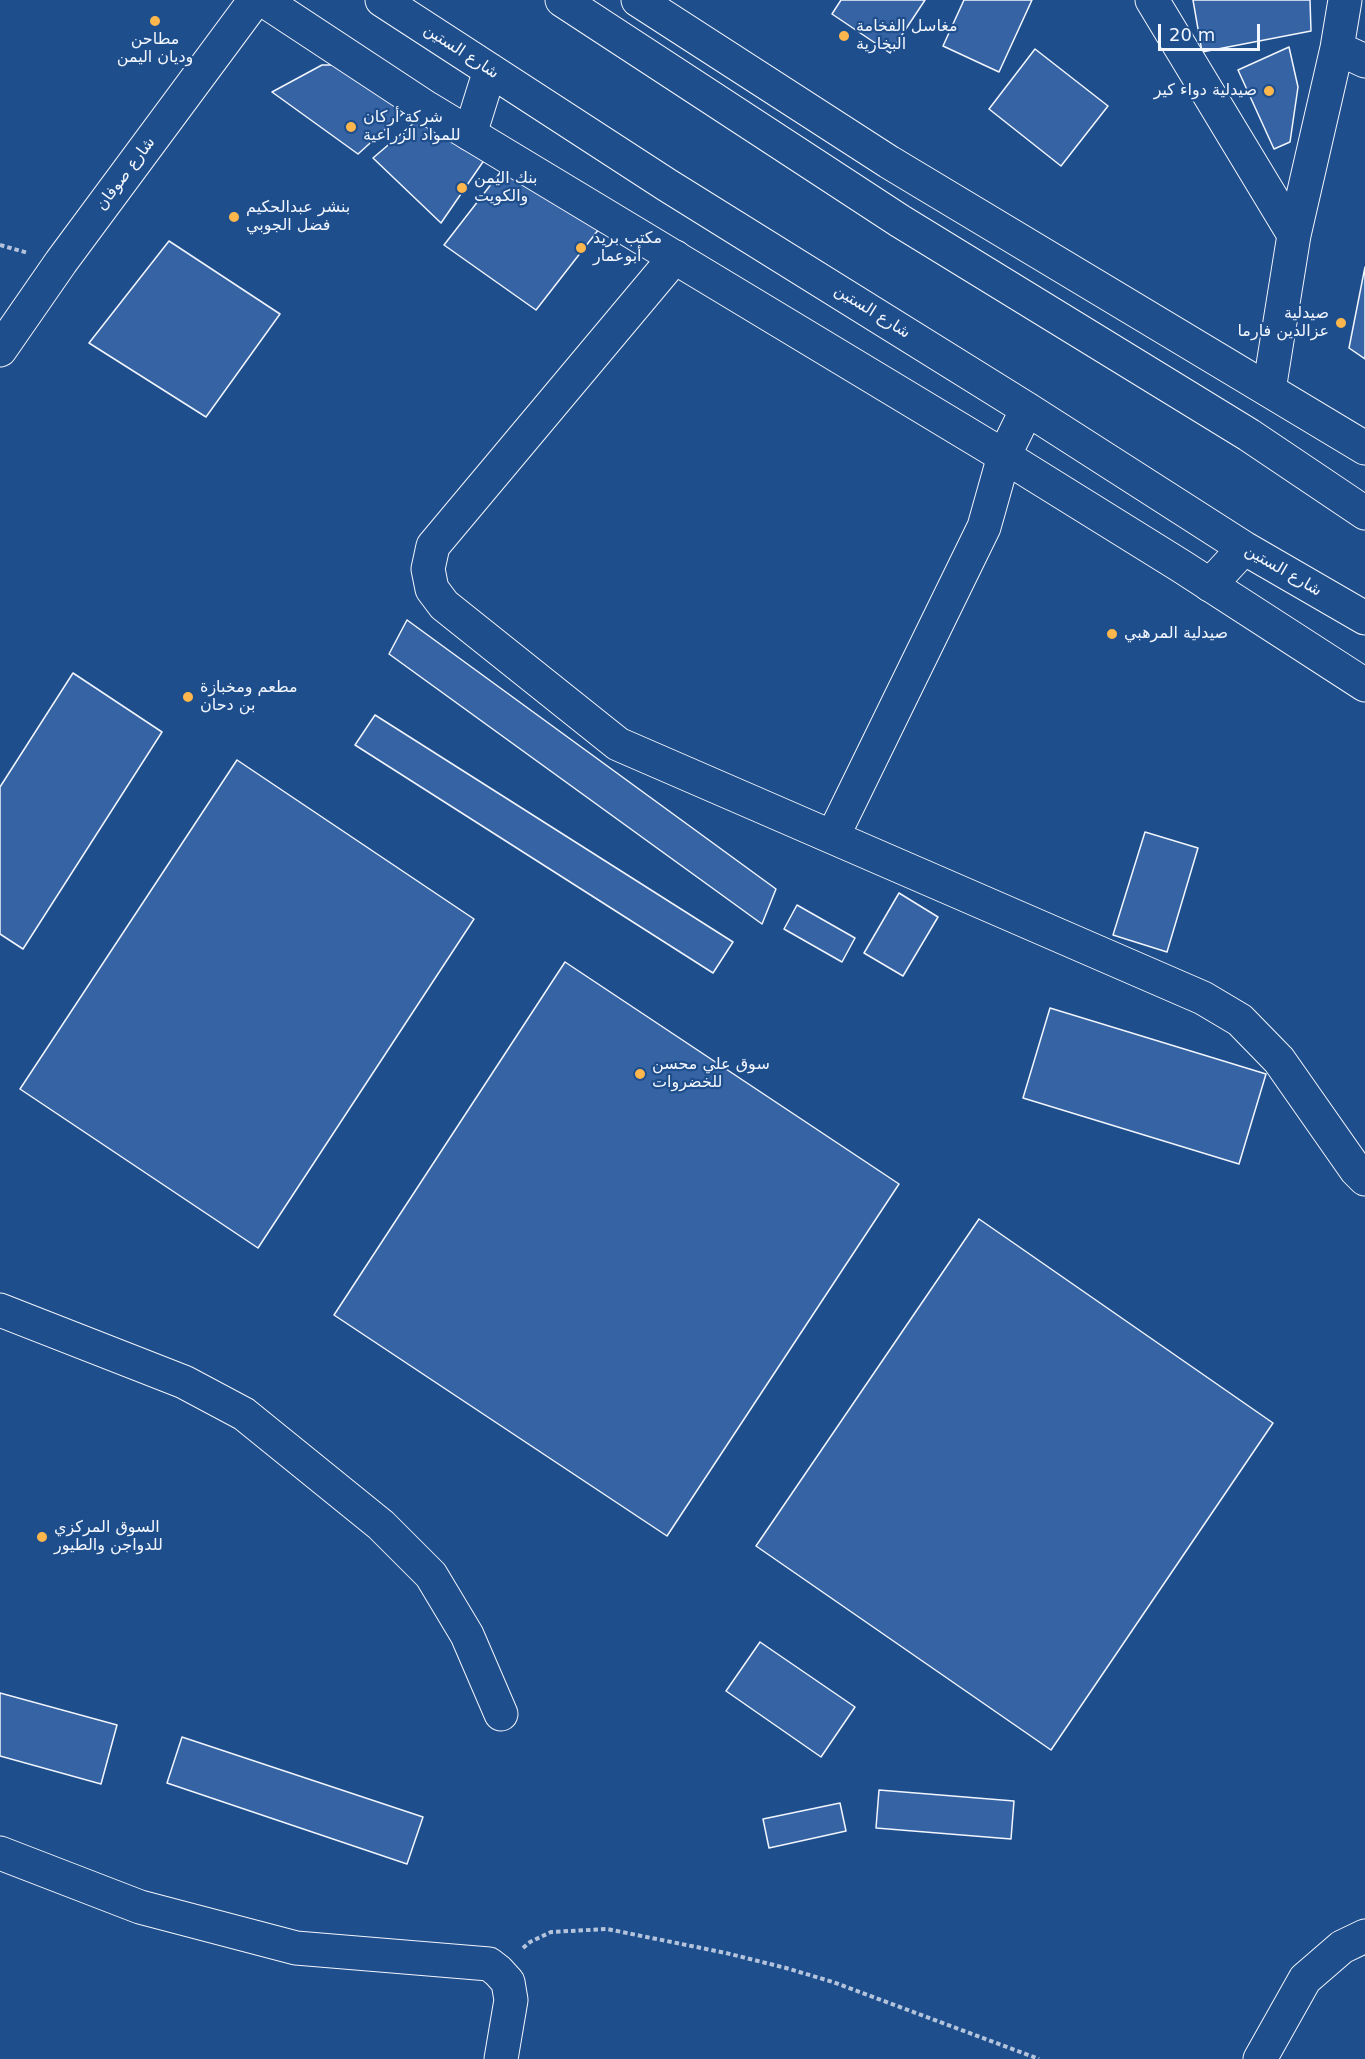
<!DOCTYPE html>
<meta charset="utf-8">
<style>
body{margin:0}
#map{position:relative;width:1365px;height:2059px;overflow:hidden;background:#1f4e8c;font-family:"DejaVu Sans",sans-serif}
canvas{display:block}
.scale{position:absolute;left:1158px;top:24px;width:102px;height:27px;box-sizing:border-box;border:3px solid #f2f6ff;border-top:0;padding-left:8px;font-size:18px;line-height:21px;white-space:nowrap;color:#f2f6ff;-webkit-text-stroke:4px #1f4e8c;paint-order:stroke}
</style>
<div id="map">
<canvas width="1365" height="2059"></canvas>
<div class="scale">20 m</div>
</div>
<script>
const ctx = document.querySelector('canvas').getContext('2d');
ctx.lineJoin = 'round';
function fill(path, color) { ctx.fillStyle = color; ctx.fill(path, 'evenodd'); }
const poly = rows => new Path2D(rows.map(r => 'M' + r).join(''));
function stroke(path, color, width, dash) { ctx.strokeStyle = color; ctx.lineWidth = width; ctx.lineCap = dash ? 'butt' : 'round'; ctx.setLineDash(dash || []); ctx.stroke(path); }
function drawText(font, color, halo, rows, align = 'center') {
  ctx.font = font + ' "DejaVu Sans","Noto Naskh Arabic",sans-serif'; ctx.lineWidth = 4.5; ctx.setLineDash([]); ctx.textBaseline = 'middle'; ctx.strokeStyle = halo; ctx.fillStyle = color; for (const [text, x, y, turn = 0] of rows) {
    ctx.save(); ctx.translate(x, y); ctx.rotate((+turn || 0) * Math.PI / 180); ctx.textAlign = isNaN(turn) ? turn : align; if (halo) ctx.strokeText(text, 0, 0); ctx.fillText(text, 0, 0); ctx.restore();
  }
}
const building = poly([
 [841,0,925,0,890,53,832,14,841,0],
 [964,0,1032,0,999,72,943,46,964,0],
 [1193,0,1310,0,1311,31,1202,52,1193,0],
 [1289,47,1298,87,1290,142,1274,149,1238,70,1289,47],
 [1035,49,1108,106,1061,166,989,109,1035,49],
 [322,65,346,65,410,107,358,154,272,92,322,65],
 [422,116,487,156,441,223,373,158,422,116],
 [506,165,599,229,536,310,444,245,506,165],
 [169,241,280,314,206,417,89,343,169,241],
 [1365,267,1365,359,1349,348,1365,267],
 [407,620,776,889,762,924,389,654,407,620],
 [73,673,162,732,23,949,0,934,0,787,73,673],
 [375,715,733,942,713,973,355,745,375,715],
 [237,760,474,919,258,1248,20,1089,237,760],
 [1145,832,1198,848,1167,952,1113,935,1145,832],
 [899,893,938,917,903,976,864,953,899,893],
 [797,905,855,938,842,962,784,929,797,905],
 [565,962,899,1184,667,1536,334,1315,565,962],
 [1050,1008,1266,1074,1239,1164,1023,1098,1050,1008],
 [979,1219,1273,1423,1051,1750,756,1546,979,1219],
 [760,1642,855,1707,821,1757,726,1691,760,1642],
 [0,1693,117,1725,101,1784,0,1756,0,1693],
 [182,1737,423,1817,407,1864,167,1783,182,1737],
 [879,1790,1014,1801,1011,1839,876,1828,879,1790],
 [840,1803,846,1831,769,1848,763,1819,840,1803]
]);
fill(building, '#3563a3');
stroke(building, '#f2f6ff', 1.5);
const minor = poly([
 [1152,0,1294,235],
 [1337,48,1365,61],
 [675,257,433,546,428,569,432,589,444,605,618,744,1203,998,1240,1020,1279,1060,1356,1170,1365,1179],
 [0,350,61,262,255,0],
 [1269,390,1294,235,1337,48,1345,0],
 [833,836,984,527,1004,456],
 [0,1310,184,1382,244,1414,381,1525,431,1575,467,1635,501,1714],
 [0,1853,140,1907,296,1948,489,1964,498,1971,508,1982,511,2000,501,2059],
 [1260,2059,1305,1979,1342,1947,1365,1936]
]);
const major = poly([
 [263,0,427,108,1004,456,1181,566,1365,685],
 [638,0,889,162,1365,448]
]);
const highway = poly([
 [382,0,667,185,1027,409,1244,548,1365,618],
 [562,0,900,221,1249,435,1365,513],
 [470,134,490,70],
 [1004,456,1027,409],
 [1210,585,1244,548]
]);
stroke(minor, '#f2f6ff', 35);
stroke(major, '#f2f6ff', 35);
stroke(highway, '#f2f6ff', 35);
stroke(poly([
 [0,245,28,253],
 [523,1948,530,1942,551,1932,607,1929,726,1953,786,1968,833,1982,1039,2059]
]), '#b3c4dc', 4, [4.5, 3]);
stroke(minor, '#1f4e8c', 33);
stroke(major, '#1f4e8c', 33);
stroke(highway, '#1f4e8c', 33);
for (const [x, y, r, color] of [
 [155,21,6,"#ffb74d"],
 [844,36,6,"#ffb74d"],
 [1269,91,6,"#ffb74d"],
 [351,127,6,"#ffb74d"],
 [462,188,6,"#ffb74d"],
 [234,217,6,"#ffb74d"],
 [581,248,6,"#ffb74d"],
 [1341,323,6,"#ffb74d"],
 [1112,634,6,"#ffb74d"],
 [188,697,6,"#ffb74d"],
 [640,1074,6,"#ffb74d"],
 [42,1537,6,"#ffb74d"]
]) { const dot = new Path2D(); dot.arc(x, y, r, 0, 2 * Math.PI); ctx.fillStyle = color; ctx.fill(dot); stroke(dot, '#1f4e8c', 2); }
drawText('16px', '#f2f6ff', '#1f4e8c', [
 ["مغاسل الفخامة",856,27],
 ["البخارية",856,45],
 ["مطاحن",155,40,"center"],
 ["وديان اليمن",155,58,"center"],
 ["صيدلية دواء كير",1257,91,"right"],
 ["شركة أركان",363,118],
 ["للمواد الزراعية",363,136],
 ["بنك اليمن",474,179],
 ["والكويت",474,197],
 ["بنشر عبدالحكيم",246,208],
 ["فضل الجوبي",246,226],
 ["مكتب بريد",593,239],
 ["أبوعمار",593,257],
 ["صيدلية",1329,314,"right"],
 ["عزالدين فارما",1329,332,"right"],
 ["صيدلية المرهبي",1124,634],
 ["مطعم ومخبازة",200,688],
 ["بن دحان",200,706],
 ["سوق علي محسن",652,1065],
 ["للخضروات",652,1083],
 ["السوق المركزي",54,1528],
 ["للدواجن والطيور",54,1546]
], 'left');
drawText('16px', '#f2f6ff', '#1f4e8c', [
 ["شارع الستين",461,52,33],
 ["شارع صوفان",126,174,-53],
 ["شارع الستين",872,312,32],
 ["شارع الستين",1283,571,30]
]);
</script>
